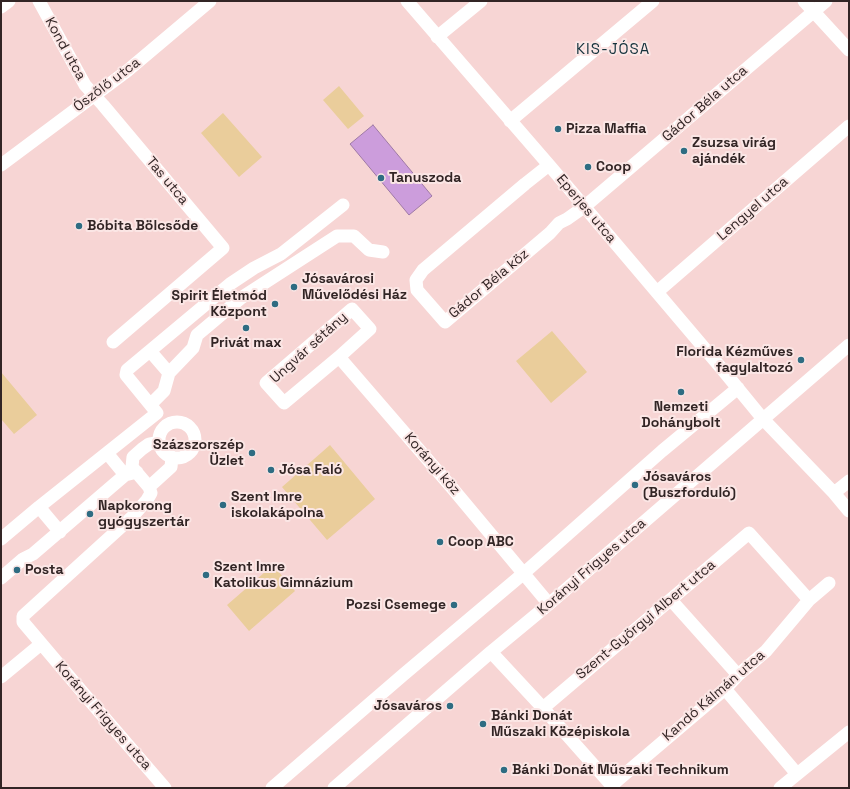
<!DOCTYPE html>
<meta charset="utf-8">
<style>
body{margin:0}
#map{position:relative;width:850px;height:789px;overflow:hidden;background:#f7d5d4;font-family:"Space Grotesk",sans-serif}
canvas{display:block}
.frame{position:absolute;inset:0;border:2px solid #322525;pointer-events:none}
</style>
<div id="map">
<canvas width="850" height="789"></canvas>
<div class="frame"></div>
</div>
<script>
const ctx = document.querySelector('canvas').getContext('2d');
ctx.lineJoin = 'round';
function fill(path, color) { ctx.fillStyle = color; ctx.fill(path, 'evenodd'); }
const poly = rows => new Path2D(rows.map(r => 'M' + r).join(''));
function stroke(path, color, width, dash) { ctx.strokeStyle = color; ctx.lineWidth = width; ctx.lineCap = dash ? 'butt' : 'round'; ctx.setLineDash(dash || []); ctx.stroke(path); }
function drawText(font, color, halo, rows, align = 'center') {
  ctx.font = font + ' "Space Grotesk",sans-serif'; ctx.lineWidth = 4; ctx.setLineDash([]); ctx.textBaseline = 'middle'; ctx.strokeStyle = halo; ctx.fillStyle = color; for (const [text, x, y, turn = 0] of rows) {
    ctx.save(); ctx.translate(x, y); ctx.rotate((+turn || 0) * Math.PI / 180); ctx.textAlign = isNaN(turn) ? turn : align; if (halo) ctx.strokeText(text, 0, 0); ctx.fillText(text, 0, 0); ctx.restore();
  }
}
fill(poly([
 [339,86,364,116,348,129,323,100],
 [223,113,262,157,239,177,201,133],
 [552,331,587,372,551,403,516,361],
 [1,372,37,415,14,434,1,419],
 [330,445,375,499,327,540,282,487],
 [273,565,295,591,249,631,227,605]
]), '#eacd9b');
const water = poly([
 [373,125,432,196,409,215,350,144,373,125]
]);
fill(water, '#cc9ddc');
stroke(water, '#9e79a5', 1);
stroke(poly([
 [39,1,85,85,103,105,223,248,113,342],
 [407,1,549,165,722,369,763,419,834,493,849,511],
 [804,1,849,50],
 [1,7,9,1],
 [437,37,481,1],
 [510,121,653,1],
 [1,165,127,71,210,1],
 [549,165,525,184,423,270,416,280,417,290,445,322,550,233,559,223,567,219,584,207,826,1],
 [657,292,849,126],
 [352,309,370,329,339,357,284,403,266,383,352,309],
 [150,351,169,373],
 [339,357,453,489,549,604],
 [151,404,164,391,169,373,193,348,197,335,241,298,337,236,354,236,369,250,383,252],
 '159 440a18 18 0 1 1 36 0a18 18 0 1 1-36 0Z',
 [159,442,149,444,142,449,133,457,132,467,149,487,151,493,147,500,132,517,23,616,23,622,84,694,165,788],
 [107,453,125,475],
 [149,487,171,467,172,457],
 [834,493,849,481],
 [39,507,60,532],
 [1,539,39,507,157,413,126,375,127,370,230,284,254,268,281,254,343,205],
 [1,578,23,559,33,554,125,475,137,472],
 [671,600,738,675],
 [491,652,543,708,614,788],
 [1,677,41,644],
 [725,689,797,774],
 [543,708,749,533,809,600],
 [612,785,725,689,738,675,766,651,809,600,829,583],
 [272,788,403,675,524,573,662,451,738,388],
 [334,788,491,652,549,604,849,345],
 [780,788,849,732]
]), '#fff', 13);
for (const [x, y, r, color] of [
 [558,129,4,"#2e6c82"],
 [684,151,4,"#2e6c82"],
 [588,167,4,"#2e6c82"],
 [381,178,4,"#2e6c82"],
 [79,226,4,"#2e6c82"],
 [294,287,4,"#2e6c82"],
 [275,304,4,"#2e6c82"],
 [246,328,4,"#2e6c82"],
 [801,360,4,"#2e6c82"],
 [681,392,4,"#2e6c82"],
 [252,453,4,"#2e6c82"],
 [271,470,4,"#2e6c82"],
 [635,485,4,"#2e6c82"],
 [223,505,4,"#2e6c82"],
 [90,514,4,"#2e6c82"],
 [440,542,4,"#2e6c82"],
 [17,570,4,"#2e6c82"],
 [206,575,4,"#2e6c82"],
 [454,605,4,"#2e6c82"],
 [450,706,4,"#2e6c82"],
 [483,724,4,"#2e6c82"],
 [504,770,4,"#2e6c82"]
]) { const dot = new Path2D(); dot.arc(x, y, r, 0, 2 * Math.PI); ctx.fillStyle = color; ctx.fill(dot); stroke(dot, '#fbe6e5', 1.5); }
drawText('14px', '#322525', '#fbe6e5', [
 ["Kond utca",65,49,61],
 ["Ószőlő utca",107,85,-37],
 ["Gádor Béla utca",705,104,-41],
 ["Tas utca",167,181,50],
 ["Eperjes utca",586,209,50],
 ["Lengyel utca",753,209,-41],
 ["Gádor Béla köz",489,284,-40],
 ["Ungvár sétány",309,348,-42],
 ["Korányi köz",432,464,49],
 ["Korányi Frigyes utca",592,567,-41],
 ["Szent-Györgyi Albert utca",646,620,-40],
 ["Kandó Kálmán utca",714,696,-41],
 ["Korányi Frigyes utca",103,716,49]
]);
drawText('bold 14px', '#322525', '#fbe6e5', [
 ["Pizza Maffia",566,129],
 ["Zsuzsa virág",692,143],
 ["ajándék",692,159],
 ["Coop",596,167],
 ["Tanuszoda",389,178],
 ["Bóbita Bölcsőde",87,226],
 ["Jósavárosi",302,279],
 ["Művelődési Ház",302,295],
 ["Spirit Életmód",267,296,"right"],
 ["Központ",267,312,"right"],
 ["Privát max",246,343,"center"],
 ["Florida Kézműves",793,352,"right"],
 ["fagylaltozó",793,368,"right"],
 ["Nemzeti",681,407,"center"],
 ["Dohánybolt",681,423,"center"],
 ["Százszorszép",244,445,"right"],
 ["Üzlet",244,461,"right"],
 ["Jósa Faló",279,470],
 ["Jósaváros",643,477],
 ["(Buszforduló)",643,493],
 ["Szent Imre",231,497],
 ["iskolakápolna",231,513],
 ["Napkorong",98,506],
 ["gyógyszertár",98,522],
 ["Coop ABC",448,542],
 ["Szent Imre",214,567],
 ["Katolikus Gimnázium",214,583],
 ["Posta",25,570],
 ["Pozsi Csemege",446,605,"right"],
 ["Jósaváros",442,706,"right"],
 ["Bánki Donát",491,716],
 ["Műszaki Középiskola",491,732],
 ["Bánki Donát Műszaki Technikum",512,770]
], 'left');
ctx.letterSpacing = '1px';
drawText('15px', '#15333d', '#fbe6e5', [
 ["KIS-JÓSA",613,50]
]);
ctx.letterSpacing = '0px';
</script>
